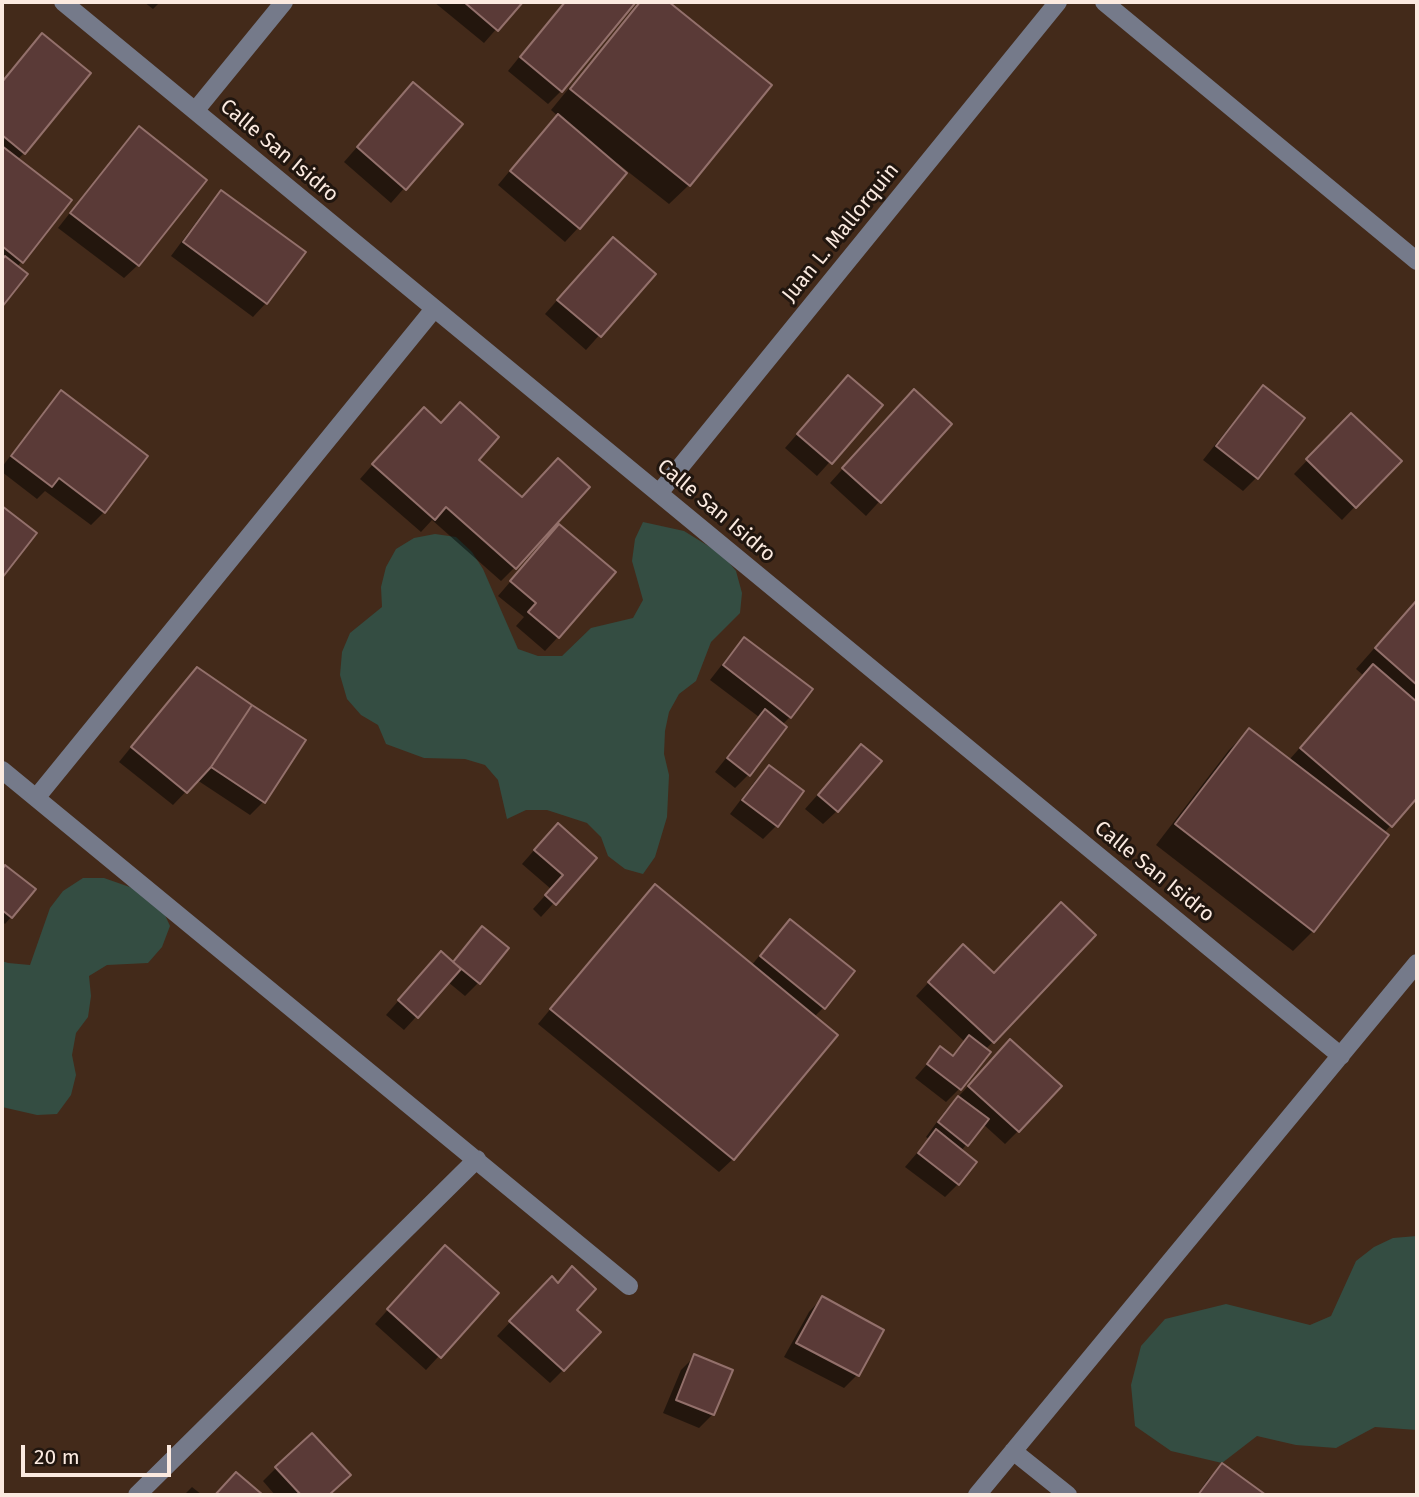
<!DOCTYPE html>
<style>
body{margin:0}
#map{position:relative;width:1419px;height:1497px;overflow:hidden;background:#432a1a;font-family:"Fira Sans",sans-serif}
canvas{display:block}
.frame{position:absolute;inset:0;border:4px solid #fbeae0;pointer-events:none}
.scale{position:absolute;left:21px;top:1445px;width:150px;height:32px;box-sizing:border-box;border:4px solid #fbeae0;border-top:0;padding-left:9px;font-size:21px;line-height:24px;white-space:nowrap;color:#fbeae0;-webkit-text-stroke:5px #21160f;paint-order:stroke}
</style>
<div id="map">
<canvas width="1419" height="1497"></canvas>
<div class="frame"></div>
<div class="scale">20 m</div>
</div>
<script>
const ctx = document.querySelector('canvas').getContext('2d');
ctx.lineJoin = 'round';
function fill(path, color) { ctx.fillStyle = color; ctx.fill(path, 'evenodd'); }
const poly = rows => new Path2D(rows.map(r => 'M' + r).join(''));
function stroke(path, color, width, dash) { ctx.strokeStyle = color; ctx.lineWidth = width; ctx.lineCap = dash ? 'butt' : 'round'; ctx.setLineDash(dash || []); ctx.stroke(path); }
function drawText(font, color, halo, rows, align = 'center') {
  ctx.font = font + ' "Fira Sans",sans-serif'; ctx.lineWidth = 6; ctx.setLineDash([]); ctx.textBaseline = 'middle'; ctx.strokeStyle = halo; ctx.fillStyle = color; for (const [text, x, y, turn = 0] of rows) {
    ctx.save(); ctx.translate(x, y); ctx.rotate((+turn || 0) * Math.PI / 180); ctx.textAlign = isNaN(turn) ? turn : align; if (halo) ctx.strokeText(text, 0, 0); ctx.fillText(text, 0, 0); ctx.restore();
  }
}
fill(poly([
 [643,522,684,531,723,555,736,571,742,593,740,613,711,642,696,681,679,694,669,712,665,731,664,754,669,775,667,817,655,857,643,874,625,869,608,856,601,837,587,823,547,810,526,810,507,819,498,780,485,765,465,759,424,758,386,744,378,725,361,715,347,699,340,675,342,652,350,633,382,607,381,587,386,567,396,549,414,538,435,534,456,537,472,552,483,569,518,649,538,656,562,656,591,628,633,618,643,600,632,561,635,539],
 [83,878,104,878,144,892,161,906,170,926,162,947,148,963,107,965,89,976,91,996,88,1017,76,1033,72,1055,76,1075,71,1095,57,1114,37,1115,2,1107,2,961,8,963,30,965,50,908,63,891],
 [1417,1236,1417,1430,1375,1427,1336,1448,1296,1445,1257,1436,1222,1463,1171,1451,1135,1426,1131,1385,1141,1346,1165,1319,1226,1304,1310,1325,1331,1316,1356,1261,1374,1247,1393,1238]
]), '#344d42');
fill(poly([
 [144,2,160,2,153,9],
 [434,2,520,2,484,43],
 [564,2,633,2,561,91,548,104,508,71],
 [640,2,666,2,770,85,689,185,669,204,617,163,615,165,625,173,578,228,565,242,498,185,544,130,558,116,551,110],
 [42,35,24,153,17,160,22,261,16,268,25,275,2,305,2,81,29,48],
 [400,98,461,124,391,203,344,162],
 [139,129,138,265,124,278,58,228,126,142],
 [222,192,266,303,253,317,171,256,208,206],
 [600,252,654,274,586,350,545,314],
 [1263,387,1257,477,1243,491,1203,460,1250,401],
 [835,391,881,405,817,476,785,448],
 [61,392,104,512,91,525,45,491,37,499,2,472,2,467,48,406],
 [901,404,950,424,866,516,830,483],
 [1351,415,1399,461,1342,520,1294,474],
 [410,422,477,460,515,567,501,581,432,520,421,532,360,479],
 [546,540,613,572,558,637,545,651,516,626,524,617,498,596],
 [1417,600,1417,795,1384,833,1313,931,1293,951,1156,845,1229,750,1249,730,1289,760,1364,676,1356,669],
 [744,640,790,717,782,725,749,774,735,788,715,772,759,717,710,680,731,653],
 [197,669,263,802,250,815,197,780,173,805,119,762,184,682],
 [861,746,837,811,823,824,805,809],
 [769,767,777,825,763,839,730,814,755,781],
 [544,839,595,858,541,917,533,909,551,889,522,864],
 [5,868,11,917,5,924,2,921,2,871],
 [655,887,751,966,777,934,790,921,824,1007,814,1017,733,1159,719,1172,538,1024,641,900],
 [482,928,506,948,478,983,465,996,448,982,404,1030,386,1015,428,967,451,963],
 [1094,935,985,1050,960,1088,946,1102,915,1078,941,1048,952,1057,965,1042,916,996,950,959,994,975],
 [997,1055,1018,1131,1005,1144,983,1124,961,1151,958,1184,945,1197,905,1167,929,1139,926,1137,945,1111],
 [432,1261,497,1293,426,1370,375,1324],
 [538,1292,574,1310,563,1370,550,1383,497,1336],
 [822,1298,857,1375,844,1388,784,1357,809,1312],
 [695,1356,731,1371,713,1414,699,1428,663,1413,681,1370],
 [1222,1466,1263,1495,1197,1495,1208,1479],
 [276,1468,348,1475,327,1495,275,1495,263,1481],
 [192,1487,202,1495,184,1495]
]), '#0007');
const building = poly([
 [464,2,523,2,498,31,464,2],
 [565,2,636,2,562,92,520,57,565,2],
 [640,2,669,2,772,85,690,186,570,89,640,2],
 [42,33,91,73,25,154,2,135,2,82,42,33],
 [413,82,463,124,406,190,357,147,413,82],
 [558,114,627,173,580,229,510,171,558,114],
 [139,126,207,180,139,266,70,213,139,126],
 [2,146,72,200,23,263,2,246,2,146],
 [221,190,306,252,267,304,183,242,221,190],
 [613,237,656,274,601,337,557,300,613,237],
 [5,256,28,274,2,307,2,260,5,256],
 [848,375,883,405,832,464,797,434,848,375],
 [1263,385,1305,418,1258,479,1216,446,1263,385],
 [914,389,952,424,881,503,842,468,914,389],
 [61,390,148,456,105,513,59,478,52,487,11,456,61,390],
 [460,402,499,437,479,460,522,497,558,458,590,487,516,569,446,507,435,520,372,464,424,407,441,423,460,402],
 [1351,413,1402,461,1356,508,1306,459,1351,413],
 [2,506,37,533,2,578,2,506],
 [559,524,616,572,559,638,528,612,536,603,510,581,559,524],
 [1417,600,1417,685,1375,648,1417,600],
 [744,637,813,689,791,718,723,665,744,637],
 [1373,664,1417,702,1417,798,1392,827,1300,748,1373,664],
 [197,667,252,705,211,767,187,793,131,747,197,667],
 [252,705,306,740,265,803,211,767,252,705],
 [765,709,787,727,750,776,727,758,765,709],
 [1249,728,1389,835,1314,932,1175,824,1249,728],
 [861,744,882,761,838,812,818,795,861,744],
 [769,765,804,791,778,827,742,800,769,765],
 [558,823,597,858,556,905,545,895,563,875,534,850,558,823],
 [5,865,36,889,12,918,2,910,2,870,5,865],
 [655,884,838,1035,734,1160,550,1009,655,884],
 [1061,902,1096,935,994,1043,928,982,963,944,994,973,1061,902],
 [790,919,855,971,825,1009,760,956,790,919],
 [482,926,509,948,480,984,453,962,482,926],
 [441,951,461,969,418,1018,398,1000,441,951],
 [969,1035,991,1052,961,1090,927,1064,940,1046,953,1056,969,1035],
 [1010,1039,1062,1086,1019,1132,968,1086,1010,1039],
 [958,1096,989,1119,968,1146,938,1122,958,1096],
 [936,1129,977,1162,959,1185,918,1153,936,1129],
 [445,1245,499,1293,441,1358,387,1309,445,1245],
 [572,1266,596,1289,577,1310,601,1332,564,1371,509,1321,552,1276,558,1283,572,1266],
 [822,1296,884,1330,859,1376,796,1343,822,1296],
 [694,1354,733,1370,714,1415,676,1400,694,1354],
 [312,1433,351,1475,329,1495,301,1495,275,1467,312,1433],
 [1222,1463,1266,1495,1198,1495,1222,1463],
 [236,1472,263,1495,215,1495,236,1472]
]);
fill(building, '#5a3a37');
stroke(building, '#93706b', 2);
stroke(poly([
 [63,2,1341,1056],
 [1104,2,1417,261],
 [195,111,284,2],
 [659,493,1058,2],
 [2,770,629,1286],
 [36,798,434,309],
 [1013,1451,1068,1495],
 [137,1495,477,1159],
 [977,1495,1417,963]
]), '#757a8a', 18);
drawText('21px', '#fbeae0', '#21160f', [
 ["Calle San Isidro",279,151,40],
 ["Juan L. Mallorquin",841,233,-51],
 ["Calle San Isidro",716,511,40],
 ["Calle San Isidro",1154,872,39]
]);
</script>
